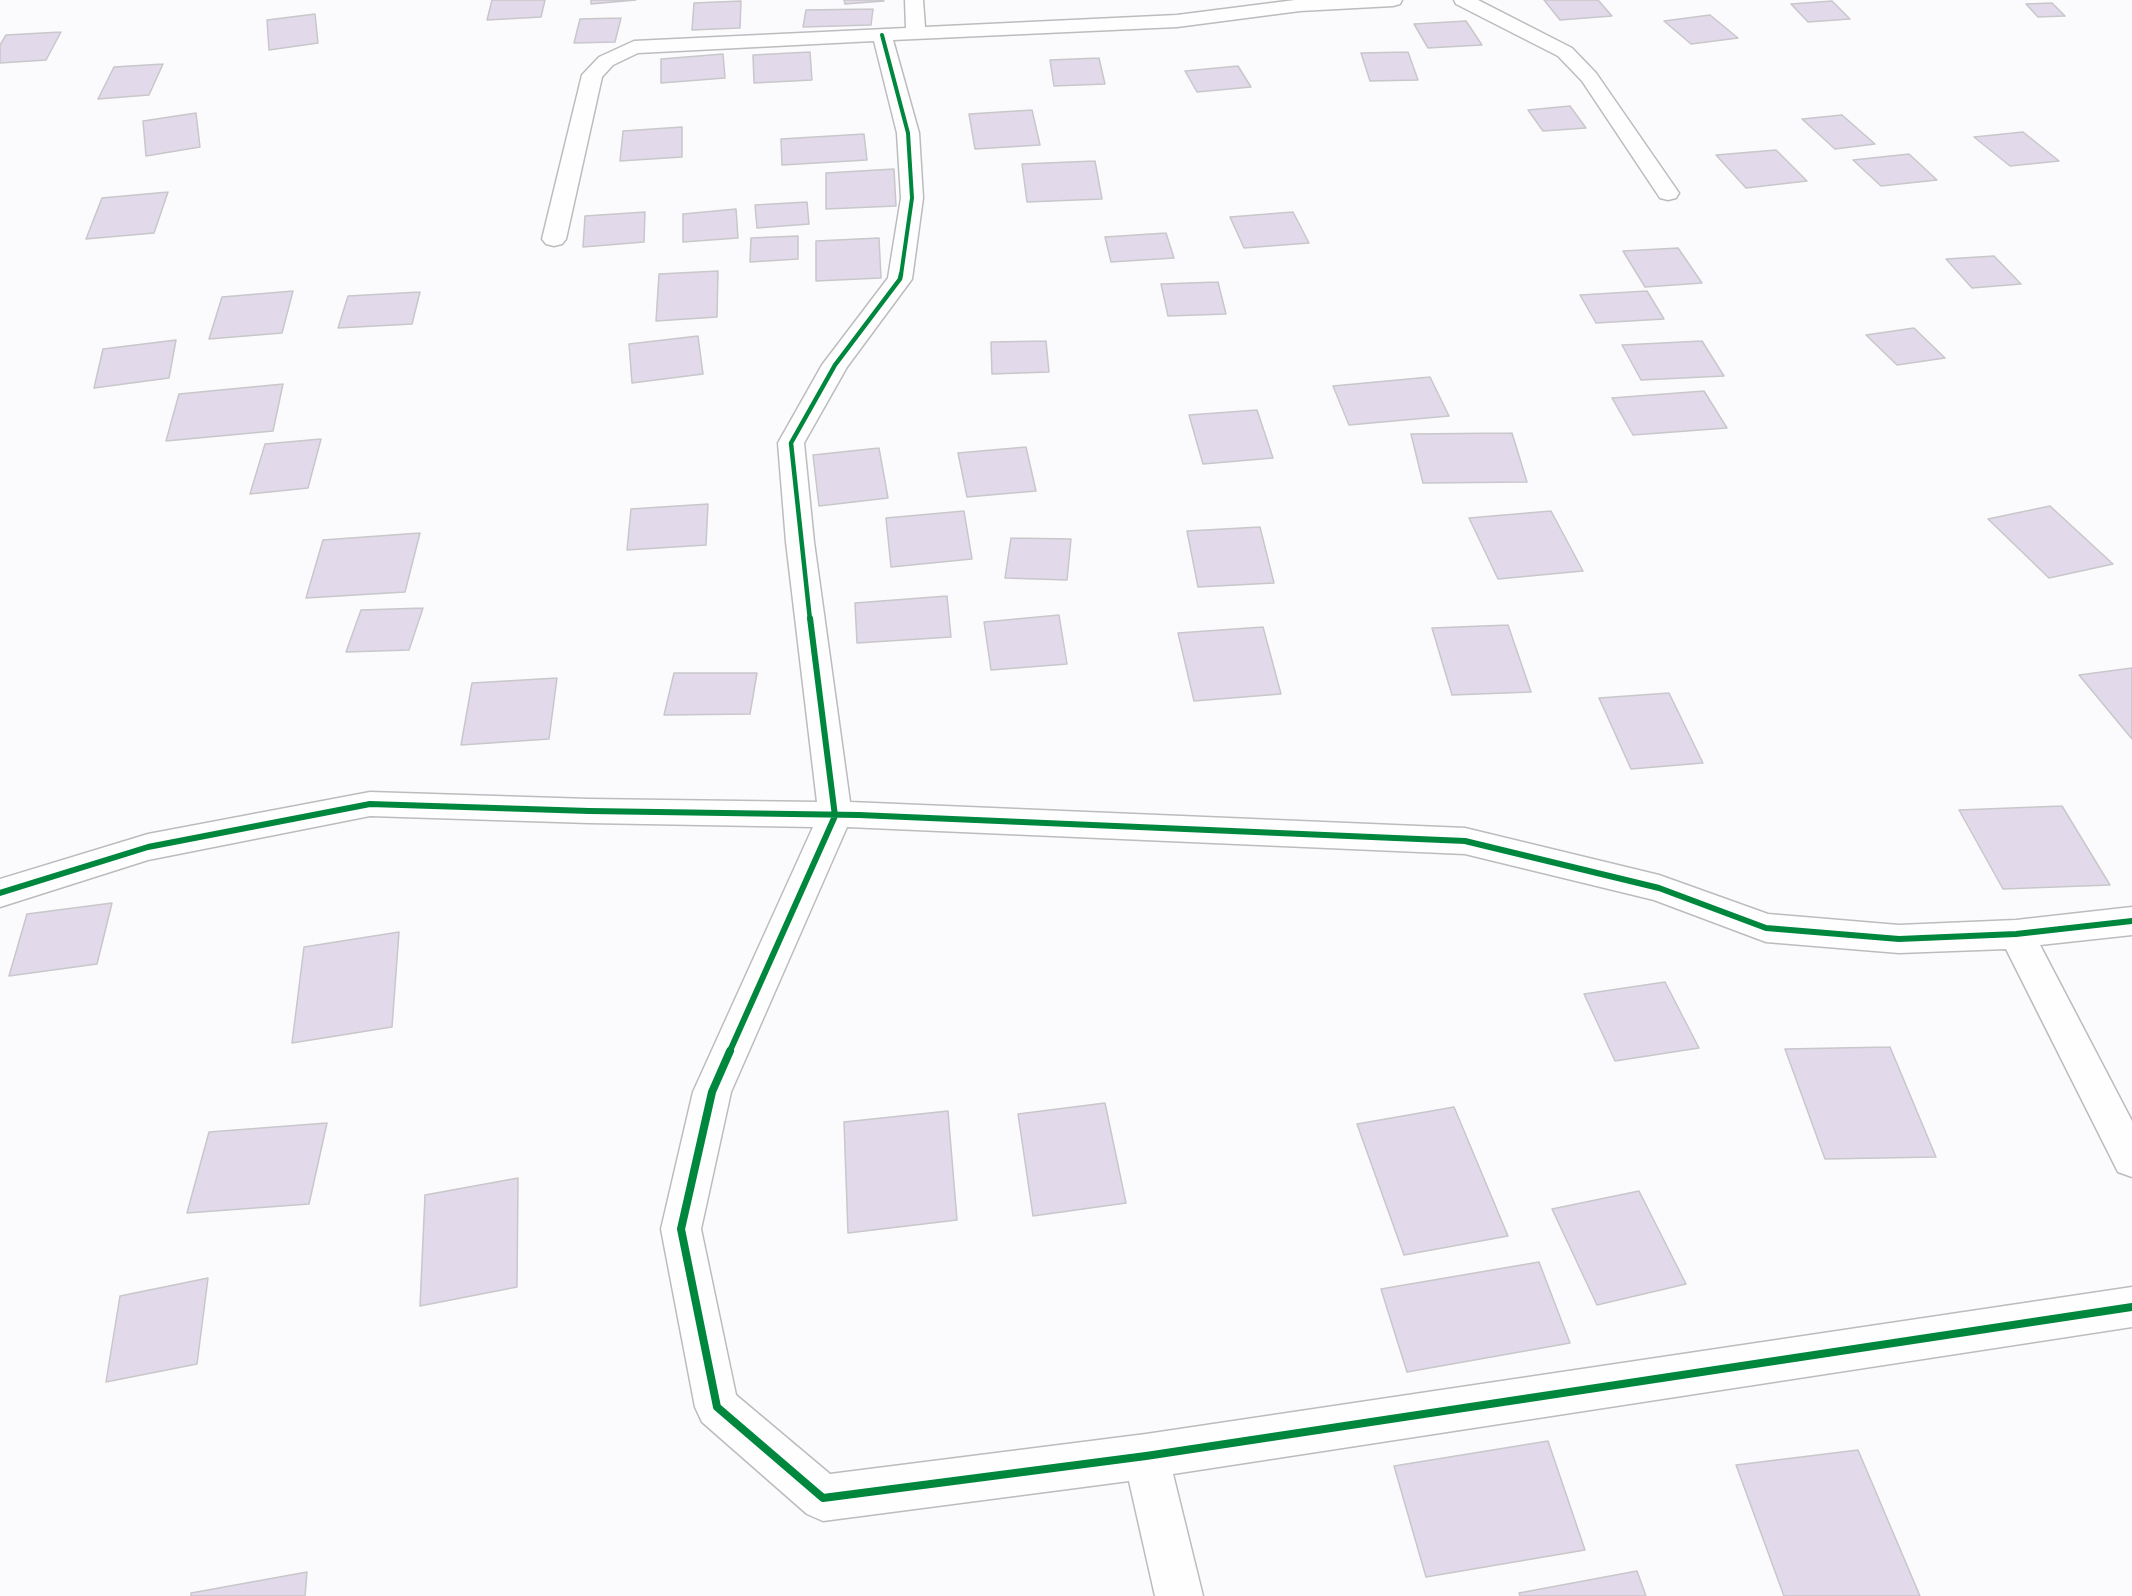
<!DOCTYPE html>
<style>
body{margin:0}
canvas{display:block;background:#fbfbfe}
</style>
<canvas width="2132" height="1596"></canvas>
<script>
const ctx = document.querySelector('canvas').getContext('2d');
ctx.lineJoin = 'round';
function fill(path, color) { ctx.fillStyle = color; ctx.fill(path, 'evenodd'); }
const poly = rows => new Path2D(rows.map(r => 'M' + r).join(''));
function stroke(path, color, width, dash) { ctx.strokeStyle = color; ctx.lineWidth = width; ctx.lineCap = dash ? 'butt' : 'round'; ctx.setLineDash(dash || []); ctx.stroke(path); }
const building = poly([
 [492,0,545,0,541,17,487,20,492,0],
 [591,0,636,0,591,4,591,0],
 [844,0,883,0,884,1,845,4,844,0],
 [1544,0,1598,0,1612,16,1560,20,1544,0],
 [741,1,740,28,692,30,694,3,741,1],
 [1832,1,1850,19,1808,22,1791,4,1832,1],
 [2052,3,2065,16,2038,17,2026,4,2052,3],
 [873,9,871,25,803,27,806,10,873,9],
 [315,14,318,43,269,50,267,20,315,14],
 [1710,15,1738,38,1691,44,1664,21,1710,15],
 [621,18,615,42,574,43,580,19,621,18],
 [1466,21,1482,45,1428,48,1414,24,1466,21],
 [61,32,46,60,0,63,0,45,6,35,61,32],
 [810,52,812,80,754,83,753,55,810,52],
 [1408,52,1418,80,1370,81,1361,53,1408,52],
 [723,54,725,78,661,83,661,59,723,54],
 [1099,58,1105,84,1054,86,1050,60,1099,58],
 [163,64,149,95,98,99,114,67,163,64],
 [1238,66,1251,87,1197,92,1185,71,1238,66],
 [1570,106,1586,128,1543,131,1528,110,1570,106],
 [1032,110,1040,145,975,149,969,114,1032,110],
 [196,113,200,147,146,156,143,121,196,113],
 [1842,115,1875,144,1835,149,1802,119,1842,115],
 [682,127,682,157,620,161,623,131,682,127],
 [2023,132,2059,161,2010,166,1974,137,2023,132],
 [864,134,867,160,782,165,781,139,864,134],
 [1776,150,1807,181,1746,188,1716,155,1776,150],
 [1909,154,1937,180,1881,186,1853,160,1909,154],
 [1095,161,1102,199,1027,202,1022,164,1095,161],
 [894,169,896,206,826,209,826,173,894,169],
 [168,192,154,233,86,239,102,198,168,192],
 [807,202,809,224,757,228,755,205,807,202],
 [736,209,738,238,683,242,683,214,736,209],
 [645,212,644,242,583,247,585,216,645,212],
 [1293,212,1309,243,1244,248,1230,217,1293,212],
 [1166,233,1174,258,1111,262,1105,237,1166,233],
 [798,236,798,259,750,262,751,238,798,236],
 [879,238,881,278,816,281,816,241,879,238],
 [1678,248,1702,283,1645,287,1623,251,1678,248],
 [1994,256,2021,284,1972,288,1946,259,1994,256],
 [718,271,717,317,656,321,659,274,718,271],
 [1218,282,1226,314,1168,316,1161,284,1218,282],
 [293,291,282,333,209,339,222,297,293,291],
 [1647,291,1664,319,1596,323,1580,295,1647,291],
 [420,292,412,324,338,328,348,296,420,292],
 [1914,328,1945,358,1897,365,1866,335,1914,328],
 [698,336,703,374,632,383,629,344,698,336],
 [176,340,169,378,94,388,103,349,176,340],
 [1046,341,1049,372,992,374,991,342,1046,341],
 [1702,341,1724,376,1641,380,1622,345,1702,341],
 [1430,377,1449,416,1349,425,1333,386,1430,377],
 [283,384,273,431,166,441,179,394,283,384],
 [1704,391,1727,428,1633,435,1612,398,1704,391],
 [1257,410,1273,458,1203,464,1189,415,1257,410],
 [1512,433,1527,482,1423,483,1411,434,1512,433],
 [321,439,308,488,250,494,265,444,321,439],
 [1026,447,1036,491,967,497,958,453,1026,447],
 [879,448,888,498,819,506,813,455,879,448],
 [708,504,706,545,627,550,631,509,708,504],
 [2050,506,2113,564,2049,578,1988,519,2050,506],
 [964,511,972,559,891,567,886,518,964,511],
 [1551,511,1583,571,1498,579,1469,518,1551,511],
 [1260,527,1274,583,1198,587,1187,531,1260,527],
 [420,533,405,592,306,598,323,540,420,533],
 [1011,538,1071,539,1067,580,1005,578,1011,538],
 [947,596,951,637,857,643,855,603,947,596],
 [423,608,409,650,346,652,361,610,423,608],
 [1059,615,1067,664,991,670,984,622,1059,615],
 [1508,625,1531,692,1452,695,1432,628,1508,625],
 [1263,627,1281,694,1194,701,1178,633,1263,627],
 [2132,668,2132,739,2079,675,2132,668],
 [674,673,757,673,750,714,664,715,674,673],
 [557,678,549,739,461,745,472,683,557,678],
 [1669,693,1703,763,1631,769,1599,698,1669,693],
 [2062,806,2110,885,2003,889,1959,810,2062,806],
 [112,903,97,964,9,976,27,914,112,903],
 [399,932,392,1027,292,1043,304,947,399,932],
 [1665,982,1699,1048,1615,1061,1584,994,1665,982],
 [1890,1047,1936,1157,1825,1159,1785,1049,1890,1047],
 [1105,1103,1126,1203,1033,1216,1018,1114,1105,1103],
 [1454,1107,1508,1236,1404,1255,1357,1124,1454,1107],
 [948,1111,957,1220,848,1233,844,1122,948,1111],
 [327,1123,309,1204,187,1213,209,1132,327,1123],
 [518,1178,517,1287,420,1306,425,1195,518,1178],
 [1639,1191,1686,1284,1597,1305,1552,1209,1639,1191],
 [1539,1262,1570,1343,1407,1372,1381,1289,1539,1262],
 [208,1278,197,1364,106,1382,120,1296,208,1278],
 [1548,1441,1585,1550,1426,1577,1394,1466,1548,1441],
 [1858,1450,1920,1596,1784,1596,1736,1465,1858,1450],
 [1637,1571,1646,1596,1520,1596,1519,1593,1637,1571],
 [307,1572,305,1596,191,1596,191,1593,307,1572]
]);
fill(building, '#e2daea');
stroke(building, '#c8c7ca', 1.5);
const minor = poly([
 [905,0,923,0,925,27,1177,15,1295,0,1402,0,1400,4,1393,6,1300,11,1177,27,893,40,919,133,923,198,912,279,847,367,804,443,814,542,850,802,1465,828,1659,875,1768,914,1899,925,2016,920,2132,907,2132,935,2040,945,2132,1121,2132,1177,2118,1172,2006,949,1899,953,1766,942,1654,900,1465,854,847,827,731,1092,701,1229,736,1395,830,1474,1146,1434,2132,1287,2132,1327,1173,1474,1203,1596,1155,1596,1129,1481,823,1521,807,1514,702,1422,695,1407,661,1229,693,1092,813,827,589,823,370,816,148,860,0,907,0,879,148,834,370,792,589,799,817,802,786,542,778,443,822,365,888,278,901,198,897,133,874,41,638,53,613,65,602,77,566,239,562,244,554,246,546,244,542,239,582,75,599,57,634,41,906,28,905,0],
 [1454,0,1478,0,1572,48,1596,73,1679,193,1676,198,1668,200,1660,198,1582,81,1558,56,1456,4,1454,0]
]);
stroke(minor, '#bcbcbf', 3);
fill(minor, '#fefeff');
stroke(poly([
 [882,35,908,133,912,198,901,275]
]), '#00873e', 4);
stroke(poly([
 [810,620,791,443,835,365,900,279,901,274]
]), '#00873e', 4.5);
stroke(poly([
 [0,893,148,847,370,804,589,811,859,815,1465,841,1659,888,1766,928,1899,939,2016,934,2132,921],
 [729,1053,835,816,810,618]
]), '#00873e', 6);
stroke(poly([
 [730,1051,712,1092,681,1229,717,1407,823,1498,1146,1456,2132,1307]
]), '#00873e', 8);
</script>
